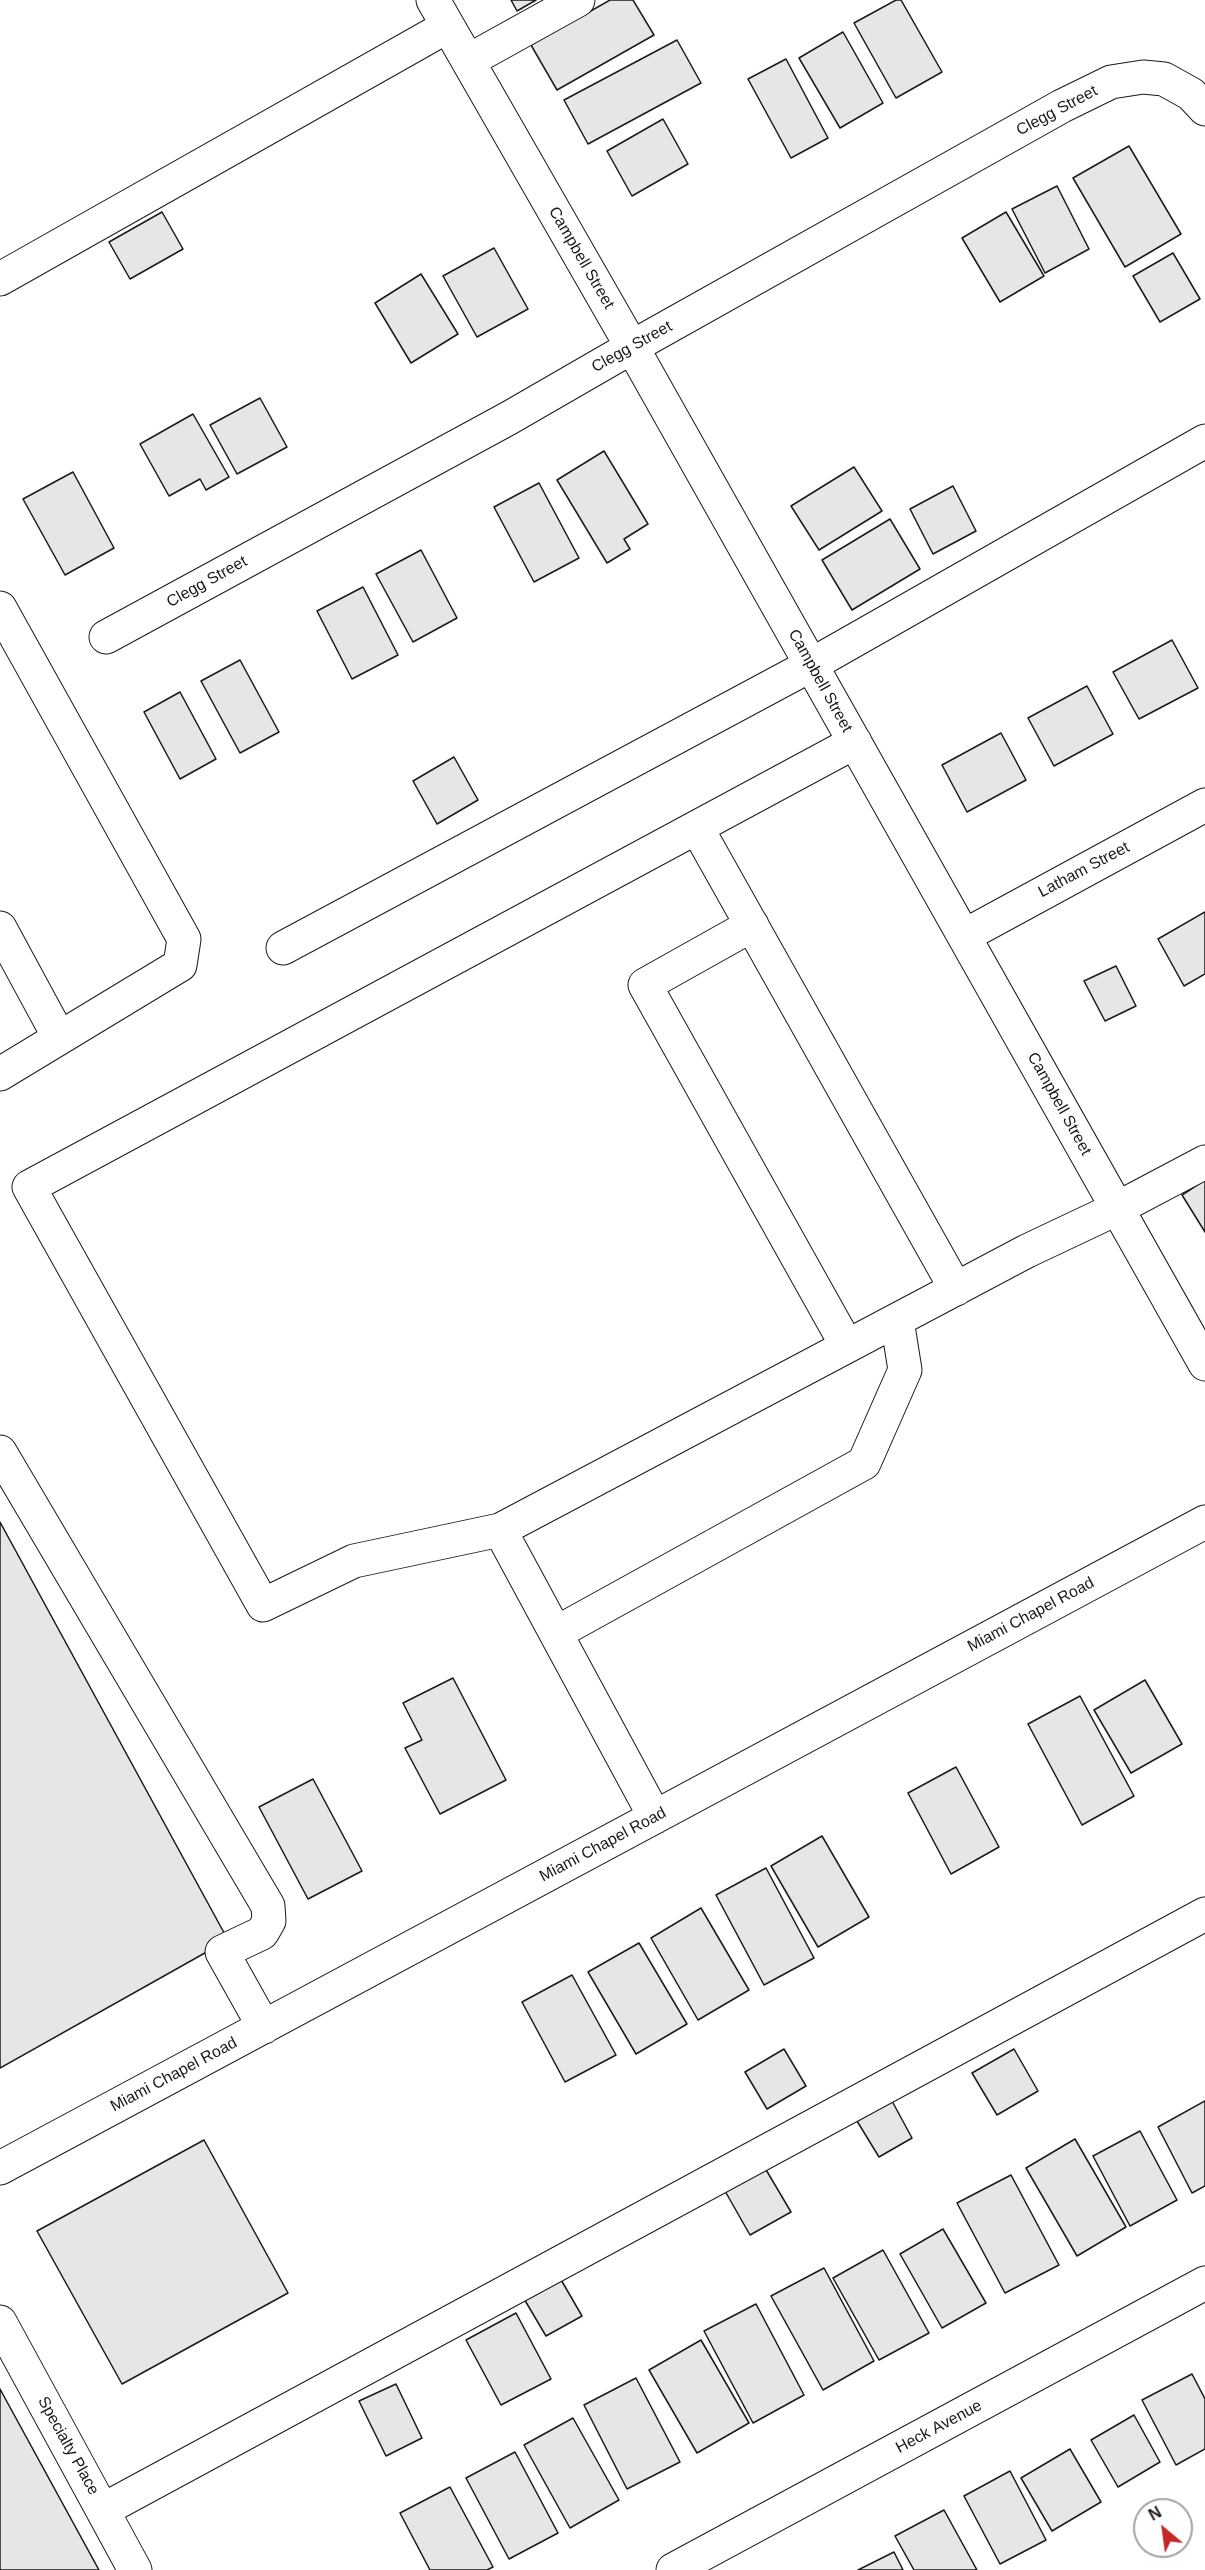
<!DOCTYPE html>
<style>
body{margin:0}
#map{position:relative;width:1205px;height:2570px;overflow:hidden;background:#fff;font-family:Arial,sans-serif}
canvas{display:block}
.north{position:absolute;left:1133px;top:2498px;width:60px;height:60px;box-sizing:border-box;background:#fff;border:2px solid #a3a3a3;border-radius:50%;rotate:331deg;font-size:16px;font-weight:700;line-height:24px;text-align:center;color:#1a1a1a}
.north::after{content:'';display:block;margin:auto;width:21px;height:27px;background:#c62828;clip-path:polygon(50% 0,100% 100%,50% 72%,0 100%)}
</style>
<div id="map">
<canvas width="1205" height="2570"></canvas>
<div class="north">N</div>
</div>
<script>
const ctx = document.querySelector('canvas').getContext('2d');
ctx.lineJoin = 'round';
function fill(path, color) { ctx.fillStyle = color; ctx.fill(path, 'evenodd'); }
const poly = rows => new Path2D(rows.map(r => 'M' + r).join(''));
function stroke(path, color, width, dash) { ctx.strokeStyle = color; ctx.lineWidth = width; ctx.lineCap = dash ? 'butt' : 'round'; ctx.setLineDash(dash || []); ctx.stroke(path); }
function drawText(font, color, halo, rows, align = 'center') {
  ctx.font = font + ' Arial,sans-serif'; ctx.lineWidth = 4.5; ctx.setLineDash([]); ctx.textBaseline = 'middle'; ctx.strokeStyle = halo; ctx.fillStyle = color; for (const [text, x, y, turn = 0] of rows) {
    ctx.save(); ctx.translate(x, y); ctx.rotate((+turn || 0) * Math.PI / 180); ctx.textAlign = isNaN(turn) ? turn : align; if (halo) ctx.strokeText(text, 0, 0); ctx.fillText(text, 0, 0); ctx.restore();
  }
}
const building = poly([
 [511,0,536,0,517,11,511,0],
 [610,0,633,0,654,35,557,90,531,45,610,0],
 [896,0,901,0,942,72,896,98,854,23,896,0],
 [843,32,883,103,840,128,799,58,843,32],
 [677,40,701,83,588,144,564,100,677,40],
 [786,59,828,138,791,158,748,79,786,59],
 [663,119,688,164,632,196,607,151,663,119],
 [1129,146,1181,234,1125,267,1073,178,1129,146],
 [1057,186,1089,249,1045,273,1012,209,1057,186],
 [162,212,183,249,130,279,109,242,162,212],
 [1006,212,1044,276,1000,302,962,238,1006,212],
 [494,248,528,309,477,337,443,276,494,248],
 [1173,253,1200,299,1160,322,1133,276,1173,253],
 [421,274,458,334,411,363,375,303,421,274],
 [260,398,287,447,237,474,210,425,260,398],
 [193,414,229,477,206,490,200,479,169,496,140,444,193,414],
 [604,451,648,524,624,539,630,549,607,563,557,480,604,451],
 [854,467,882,511,819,550,791,506,854,467],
 [73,472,114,548,65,575,23,499,73,472],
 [539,483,579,558,534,582,494,507,539,483],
 [953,486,976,531,933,554,910,509,953,486],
 [890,519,920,569,852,610,822,560,890,519],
 [421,550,457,618,413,642,376,574,421,550],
 [363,587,398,655,352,679,317,611,363,587],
 [1172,640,1198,688,1139,719,1113,672,1172,640],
 [240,660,279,732,240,753,201,681,240,660],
 [1087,686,1113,734,1054,766,1028,718,1087,686],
 [180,692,216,759,180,779,144,712,180,692],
 [1001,733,1026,780,967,812,942,765,1001,733],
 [454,757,478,800,437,824,413,781,454,757],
 [1205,912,1205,974,1184,986,1158,939,1205,912],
 [1116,966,1136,1006,1105,1021,1084,981,1116,966],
 [1205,1180,1205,1232,1182,1195,1205,1180],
 [0,1522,228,1940,0,2068,0,1522],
 [453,1678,506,1780,440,1814,405,1748,422,1740,403,1703,453,1678],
 [1145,1680,1182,1744,1131,1773,1094,1710,1145,1680],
 [1080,1696,1134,1796,1082,1825,1028,1724,1080,1696],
 [956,1767,999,1847,951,1874,908,1793,956,1767],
 [313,1779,362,1871,308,1899,259,1807,313,1779],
 [822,1836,869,1917,818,1947,771,1866,822,1836],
 [766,1868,814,1958,764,1985,716,1895,766,1868],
 [701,1908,749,1990,698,2020,651,1938,701,1908],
 [639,1943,687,2024,636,2054,588,1972,639,1943],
 [572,1975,616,2055,565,2082,522,2002,572,1975],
 [784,2049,806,2086,767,2109,745,2072,784,2049],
 [1014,2049,1038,2091,997,2115,972,2073,1014,2049],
 [892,2101,912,2138,879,2157,857,2121,892,2101],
 [1205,2101,1205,2186,1192,2193,1158,2127,1205,2101],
 [1140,2131,1177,2200,1130,2226,1093,2156,1140,2131],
 [1075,2139,1126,2227,1077,2256,1026,2168,1075,2139],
 [204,2140,288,2293,122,2384,37,2231,204,2140],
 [765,2168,791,2212,750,2235,725,2191,765,2168],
 [1011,2175,1059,2265,1005,2293,957,2203,1011,2175],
 [943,2229,986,2303,942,2328,900,2254,943,2229],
 [883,2250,929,2333,879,2360,833,2278,883,2250],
 [824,2268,874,2361,823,2390,771,2296,824,2268],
 [556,2271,582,2316,546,2336,520,2292,556,2271],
 [756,2304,804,2395,753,2423,704,2331,756,2304],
 [516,2313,551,2379,501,2405,466,2340,516,2313],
 [701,2340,749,2423,697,2453,649,2370,701,2340],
 [1192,2374,1205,2399,1205,2449,1176,2465,1142,2400,1192,2374],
 [636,2378,680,2462,627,2489,584,2405,636,2378],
 [396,2384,422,2438,386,2456,359,2401,396,2384],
 [0,2389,99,2570,0,2570,0,2389],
 [1134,2415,1160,2462,1118,2487,1091,2440,1134,2415],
 [573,2418,619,2500,570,2528,524,2445,573,2418],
 [1070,2449,1101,2502,1052,2531,1021,2478,1070,2449],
 [515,2452,558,2533,509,2559,466,2478,515,2452],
 [1010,2471,1046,2540,1000,2564,964,2496,1010,2471],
 [450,2487,493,2567,487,2570,430,2570,400,2513,450,2487],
 [944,2510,977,2570,914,2570,895,2536,944,2510],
 [894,2552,903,2570,858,2570,894,2552]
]);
fill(building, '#e6e6e6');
stroke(building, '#1a1a1a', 1.5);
const minor = poly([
 [433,0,632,347,1205,1364],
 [468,61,578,0],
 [0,279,448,26],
 [0,608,184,939,180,965,0,1074],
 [106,637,509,418,632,347,1062,106,1111,82,1143,77,1164,79,1191,94,1205,109],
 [697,828,956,1289],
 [752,925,645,985,847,1346],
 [0,928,59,1037],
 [964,936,1205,805],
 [283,948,811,665,1205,441],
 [0,1452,268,1906,269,1921,262,1933,222,1952,264,2027],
 [500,1530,1027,1251,1118,1208,1205,1162],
 [556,1633,864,1463,905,1370,897,1320],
 [655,1817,500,1530,354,1561,263,1605,29,1187,855,742],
 [0,2168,1205,1522],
 [0,2322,135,2570],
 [103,2510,1205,1914],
 [673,2570,1205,2283]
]);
stroke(minor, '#1a1a1a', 35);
stroke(minor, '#fff', 33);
drawText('16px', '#1a1a1a', '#fff', [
 ["Clegg Street",1057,111,-28],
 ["Campbell Street",581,258,60],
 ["Clegg Street",632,347,-29],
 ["Clegg Street",207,582,-29],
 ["Campbell Street",820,681,61],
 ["Latham Street",1084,870,-28],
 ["Campbell Street",1059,1104,61],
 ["Miami Chapel Road",1031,1615,-28],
 ["Miami Chapel Road",603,1845,-28],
 ["Miami Chapel Road",174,2075,-28],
 ["Heck Avenue",939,2427,-28],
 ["Specialty Place",68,2446,61]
]);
</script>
